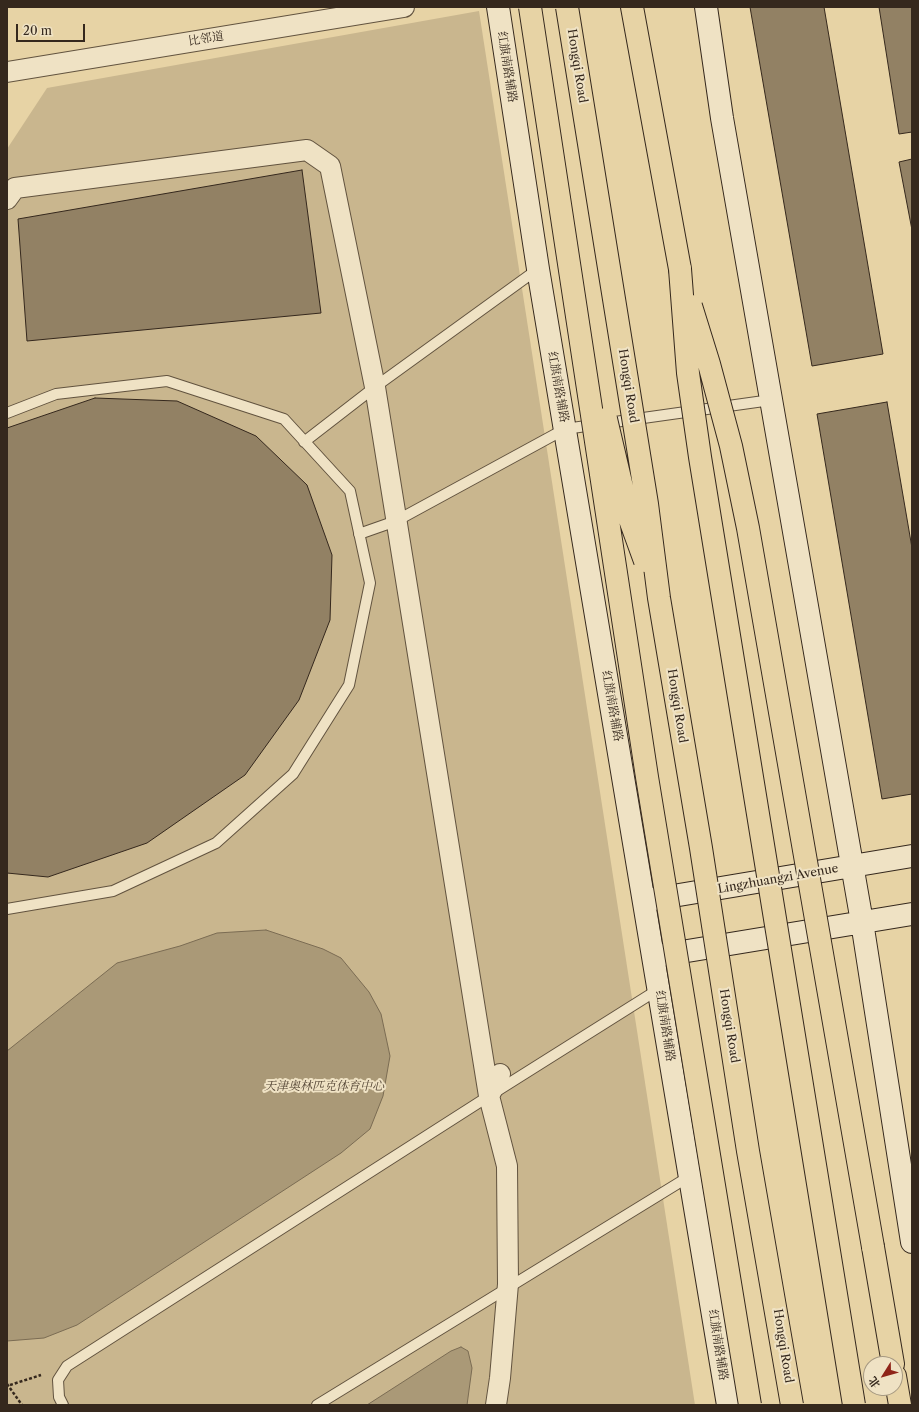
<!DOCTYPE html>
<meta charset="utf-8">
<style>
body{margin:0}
#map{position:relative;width:919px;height:1412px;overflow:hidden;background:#e7d3a5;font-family:"Libre Caslon Text","Noto Serif SC",serif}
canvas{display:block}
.frame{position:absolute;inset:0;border:8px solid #35281d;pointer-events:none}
.north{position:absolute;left:863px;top:1356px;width:40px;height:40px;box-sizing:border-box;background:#efe2c4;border:1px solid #a59881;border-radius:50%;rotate:233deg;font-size:11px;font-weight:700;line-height:16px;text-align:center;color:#35281d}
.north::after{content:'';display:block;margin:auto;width:14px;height:18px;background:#8f2418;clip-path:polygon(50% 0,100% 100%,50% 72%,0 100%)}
.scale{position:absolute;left:16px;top:24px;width:69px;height:18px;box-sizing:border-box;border:2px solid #35281d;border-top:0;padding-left:5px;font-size:12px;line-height:14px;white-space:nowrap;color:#35281d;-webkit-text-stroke:3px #efe2c4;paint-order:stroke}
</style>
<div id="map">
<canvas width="919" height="1412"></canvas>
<div class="frame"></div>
<div class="north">北</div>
<div class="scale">20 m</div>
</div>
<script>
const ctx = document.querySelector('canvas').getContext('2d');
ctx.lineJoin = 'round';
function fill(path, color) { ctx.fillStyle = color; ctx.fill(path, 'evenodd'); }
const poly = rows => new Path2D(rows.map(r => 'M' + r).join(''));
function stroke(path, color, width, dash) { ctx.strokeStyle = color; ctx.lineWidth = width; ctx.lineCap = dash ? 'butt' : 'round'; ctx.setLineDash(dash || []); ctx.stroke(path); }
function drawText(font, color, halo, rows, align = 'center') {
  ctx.font = font + ' "Libre Caslon Text","Noto Serif SC",serif'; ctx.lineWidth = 4; ctx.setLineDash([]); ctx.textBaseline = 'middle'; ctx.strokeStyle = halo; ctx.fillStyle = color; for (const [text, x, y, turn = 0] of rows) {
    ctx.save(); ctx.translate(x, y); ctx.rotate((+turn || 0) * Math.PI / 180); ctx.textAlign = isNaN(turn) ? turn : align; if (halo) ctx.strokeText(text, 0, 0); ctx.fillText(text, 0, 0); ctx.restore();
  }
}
fill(poly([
 [479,11,695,1405,7,1405,7,149,47,88]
]), '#c9b68e');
const water = poly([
 [266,930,323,949,341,958,369,992,381,1014,390,1056,383,1096,370,1129,341,1153,77,1325,44,1338,7,1341,7,1051,117,963,180,946,217,933,266,930],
 [461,1347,468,1351,472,1368,467,1405,367,1405,451,1351,461,1347]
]);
fill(water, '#a97');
stroke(water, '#7b6c53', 1);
const building = poly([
 [750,7,824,7,883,354,812,366,750,7],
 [879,7,912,7,912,132,899,134,879,7],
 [912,159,912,230,899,162,912,159],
 [302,170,321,313,27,341,18,219,302,170],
 [95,398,177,401,256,436,307,485,332,555,330,620,299,700,245,775,147,843,48,877,7,873,7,428,95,398],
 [887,402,912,548,912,794,882,799,817,414,887,402]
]);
fill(building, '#928164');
stroke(building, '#35281d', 1);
const lane = poly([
 [7,413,56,394,167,381,284,419,350,491,370,583,349,685,293,774,216,843,113,891,7,909],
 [304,442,375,387,538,269],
 [359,534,396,521,565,429,771,400],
 [63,1405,59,1397,58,1380,67,1366,489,1096,659,989],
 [317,1405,690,1176]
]);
const street = poly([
 [7,72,404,7],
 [7,199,15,188,307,150,330,166,375,387,489,1096],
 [496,1405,500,1378,508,1284,507,1166,489,1096,500,1074]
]);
const secondary = poly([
 [498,7,538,269,728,1405],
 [706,7,722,118,862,922,912,1242],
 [649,900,912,856],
 [657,956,912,914]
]);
const highway = poly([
 [632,7,680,269],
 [873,1247,893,1364],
 [895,1376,900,1405]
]);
stroke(lane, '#62533f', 12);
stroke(street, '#62533f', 22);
stroke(secondary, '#35281d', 24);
stroke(highway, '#35281d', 24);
stroke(poly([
 [7,1384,22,1405],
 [10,1385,41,1375]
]), '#35281d', 2.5, [3, 2]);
stroke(lane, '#efe2c4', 10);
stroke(street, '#efe2c4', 20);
stroke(secondary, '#efe2c4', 22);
stroke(highway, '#e7d3a5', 22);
const highwayBridge = poly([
 [530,7,647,777,750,1405],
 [567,7,647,504,659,598,701,848,748,1151,792,1405],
 [680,269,688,373,700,457,854,1405],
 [691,306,709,364,731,446,748,528,873,1247],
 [606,419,629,517,645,561]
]);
stroke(highwayBridge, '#35281d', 24, []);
stroke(highwayBridge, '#e7d3a5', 22);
drawText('12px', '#35281d', '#efe2c4', [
 ["比邻道",206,39,-9],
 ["Hongqi Road",577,66,81],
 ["红旗南路辅路",507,67,81],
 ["Hongqi Road",628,386,81],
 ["红旗南路辅路",558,387,80],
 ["红旗南路辅路",612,706,80],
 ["Hongqi Road",677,706,81],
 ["Lingzhuangzi Avenue",778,879,-10],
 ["红旗南路辅路",665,1026,81],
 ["Hongqi Road",729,1026,81],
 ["红旗南路辅路",718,1345,81],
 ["Hongqi Road",783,1346,81]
]);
drawText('italic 12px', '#534434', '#efe2c4', [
 ["天津奥林匹克体育中心",324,1087]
]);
</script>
